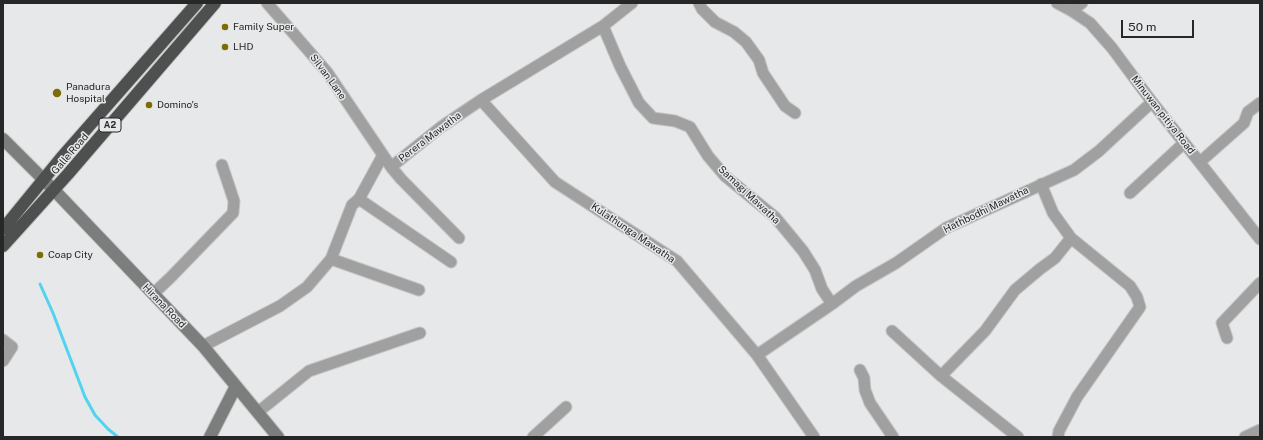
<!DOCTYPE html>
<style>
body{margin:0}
#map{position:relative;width:1263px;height:440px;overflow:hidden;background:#e6e8e9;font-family:"Public Sans",sans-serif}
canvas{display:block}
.frame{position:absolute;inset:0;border:4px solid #272728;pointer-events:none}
.scale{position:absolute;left:1121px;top:20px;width:73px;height:18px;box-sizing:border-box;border:2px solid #272728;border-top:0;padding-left:5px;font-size:12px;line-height:14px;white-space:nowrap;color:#272728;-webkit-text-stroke:3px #e6e8e9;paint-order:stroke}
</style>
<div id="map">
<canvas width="1263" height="440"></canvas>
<div class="frame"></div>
<div class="scale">50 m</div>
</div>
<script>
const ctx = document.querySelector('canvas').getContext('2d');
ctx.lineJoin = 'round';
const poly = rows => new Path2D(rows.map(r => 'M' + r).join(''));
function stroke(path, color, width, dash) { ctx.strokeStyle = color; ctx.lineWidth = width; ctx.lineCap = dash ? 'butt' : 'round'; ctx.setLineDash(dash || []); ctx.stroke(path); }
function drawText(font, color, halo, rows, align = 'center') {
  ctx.font = font + ' "Public Sans",sans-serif'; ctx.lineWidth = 3; ctx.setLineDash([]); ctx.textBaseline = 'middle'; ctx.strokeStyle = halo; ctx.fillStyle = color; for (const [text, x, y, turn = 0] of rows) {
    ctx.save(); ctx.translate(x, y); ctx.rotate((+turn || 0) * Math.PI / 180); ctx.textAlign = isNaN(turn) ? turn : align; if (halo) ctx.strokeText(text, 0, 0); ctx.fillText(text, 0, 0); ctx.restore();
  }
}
stroke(poly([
 [40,284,53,313,85,397,95,415,108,429,118,437]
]), '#52d3f0', 3);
const street = poly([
 [267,3,327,72,383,155],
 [699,3,702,9,715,22,734,32,746,42,759,60,763,73,785,106,795,113],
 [1057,3,1072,11,1090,23,1112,48,1152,102,1260,239],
 [1072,11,1082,3],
 [603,26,620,66,639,103,653,118,675,121,690,127,708,156,725,176,775,217,803,251,815,270,822,289,832,304],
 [481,100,555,182,677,261,757,355,814,437],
 [1200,162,1244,123,1248,112,1260,103],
 [391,167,401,179,459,238],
 [1041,184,1053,213,1071,238,1130,286,1137,297,1140,307,1077,397,1059,431,1058,437],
 [1130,193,1184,143],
 [359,199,451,262],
 [331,259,419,290],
 [153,294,170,278,233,213,234,201,222,165],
 [892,331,941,376,1018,437],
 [1227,338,1222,323,1260,283],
 [3,340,12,347,3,361],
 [203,346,280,306,307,287,331,259,352,205,359,199,383,155,391,167,441,127,481,100,603,26,632,3],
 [757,355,832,304,856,286,896,263,946,228,1074,170,1099,151,1152,102],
 [860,370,864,378,865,390,870,403,893,437],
 [941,376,985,331,1015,290,1040,269,1055,258,1071,238],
 [258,412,309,371,420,333],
 [533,437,566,407],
 [1245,437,1260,430]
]);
const secondary = poly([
 [3,139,54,190,203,346,278,437],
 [210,437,236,386]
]);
const highway = poly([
 [3,229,61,158,197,3],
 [3,246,68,174,215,3]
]);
stroke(street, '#c4c5c6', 13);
stroke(secondary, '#c4c5c6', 14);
stroke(highway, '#c4c5c6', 14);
stroke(street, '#9fa09f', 11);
stroke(secondary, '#7c7d7d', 12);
stroke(highway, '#4e504f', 12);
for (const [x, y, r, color] of [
 [225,27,4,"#7d6b05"],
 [225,47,4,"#7d6b05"],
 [57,93,5,"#7d6b05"],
 [149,105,4,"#7d6b05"],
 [40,255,4,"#7d6b05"]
]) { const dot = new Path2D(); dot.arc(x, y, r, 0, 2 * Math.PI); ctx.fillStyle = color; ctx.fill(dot); stroke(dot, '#e6e8e9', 1.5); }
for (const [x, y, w] of [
 [110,125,22]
]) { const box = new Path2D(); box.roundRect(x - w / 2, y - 7, w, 14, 3); ctx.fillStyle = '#e6e8e9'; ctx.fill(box); stroke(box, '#272728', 1); }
drawText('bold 9px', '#272728', null, [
 ["A2",110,125]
]);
drawText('10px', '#272728', '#e6e8e9', [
 ["Family Super",233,27],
 ["LHD",233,47],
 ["Panadura",66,87],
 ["Hospital",66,99],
 ["Domino's",157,105],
 ["Coap City",48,255]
], 'left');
drawText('10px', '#272728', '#e6e8e9', [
 ["Silvan Lane",328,77,54],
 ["Minuwan pitiya Road",1163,115,52],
 ["Perera Mawatha",430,137,-37],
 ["Galle Road",70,154,-49],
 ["Samagi Mawatha",749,195,43],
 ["Hathbodhi Mawatha",986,210,-26],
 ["Kulathunga Mawatha",633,233,34],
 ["Hirana Road",164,306,46]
]);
</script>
